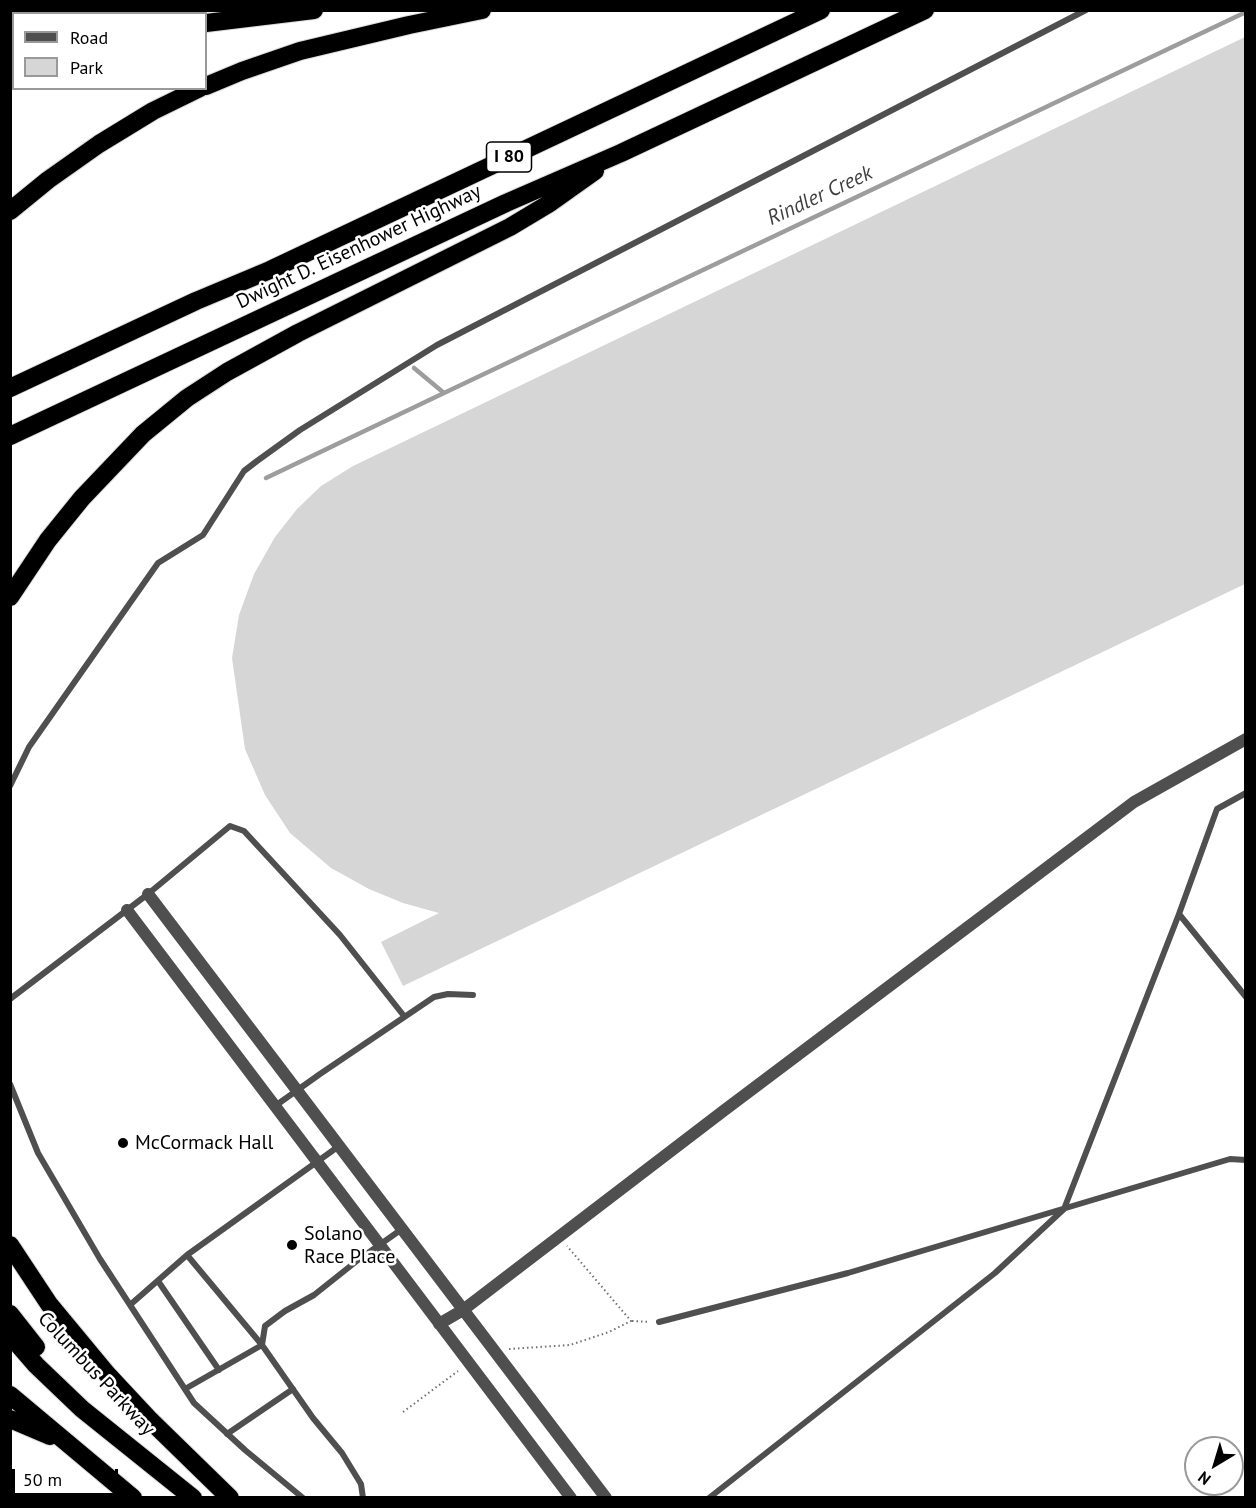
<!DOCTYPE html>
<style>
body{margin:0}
#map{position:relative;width:1256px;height:1508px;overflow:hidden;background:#fff;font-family:"PT Sans",sans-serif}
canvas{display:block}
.frame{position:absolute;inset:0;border:12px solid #000;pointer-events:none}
.legend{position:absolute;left:12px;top:12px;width:195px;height:78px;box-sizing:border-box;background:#fff;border:2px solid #999;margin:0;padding:8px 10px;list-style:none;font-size:18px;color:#000}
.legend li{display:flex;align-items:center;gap:12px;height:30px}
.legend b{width:30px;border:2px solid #999}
.north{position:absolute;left:1184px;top:1436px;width:60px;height:60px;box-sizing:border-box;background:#fff;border:2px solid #999;border-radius:50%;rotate:218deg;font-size:16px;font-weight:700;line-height:24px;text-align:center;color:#000}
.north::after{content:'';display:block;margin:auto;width:21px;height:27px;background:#000;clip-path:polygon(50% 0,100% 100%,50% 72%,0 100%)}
.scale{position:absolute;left:12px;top:1469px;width:106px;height:27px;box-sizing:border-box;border:3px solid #000;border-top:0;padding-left:8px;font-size:18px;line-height:21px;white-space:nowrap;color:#000;-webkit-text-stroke:4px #fff;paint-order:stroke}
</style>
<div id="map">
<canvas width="1256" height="1508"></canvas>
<div class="frame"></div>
<ul class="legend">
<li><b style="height:8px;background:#4f4f4f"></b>Road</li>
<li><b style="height:16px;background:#d6d6d6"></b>Park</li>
</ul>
<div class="north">N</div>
<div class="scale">50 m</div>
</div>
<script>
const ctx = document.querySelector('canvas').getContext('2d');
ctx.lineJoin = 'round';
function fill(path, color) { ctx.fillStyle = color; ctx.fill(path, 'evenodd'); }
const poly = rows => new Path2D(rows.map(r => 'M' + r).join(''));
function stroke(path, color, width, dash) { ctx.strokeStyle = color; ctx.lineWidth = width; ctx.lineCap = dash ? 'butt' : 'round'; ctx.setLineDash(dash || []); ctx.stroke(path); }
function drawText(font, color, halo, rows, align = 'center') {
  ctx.font = font + ' "PT Sans",sans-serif'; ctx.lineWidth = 5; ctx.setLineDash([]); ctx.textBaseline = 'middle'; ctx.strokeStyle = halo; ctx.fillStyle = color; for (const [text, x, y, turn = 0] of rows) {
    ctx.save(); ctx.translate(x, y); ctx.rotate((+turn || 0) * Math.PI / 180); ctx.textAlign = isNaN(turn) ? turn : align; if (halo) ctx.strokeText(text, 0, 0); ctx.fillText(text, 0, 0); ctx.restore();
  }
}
fill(poly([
 [1245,37,1245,584,403,986,381,942,439,913,403,903,369,889,331,868,290,833,265,795,245,749,232,658,239,615,254,574,275,537,297,509,321,486,353,466]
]), '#d6d6d6');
stroke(poly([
 [414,368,444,393,1246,12],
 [266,478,444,393]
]), '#9d9d9d', 4.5);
const highway = poly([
 [206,23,314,10],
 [10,45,14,44],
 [206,86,242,71,300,51,409,25,482,10],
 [10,211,48,180,99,144,153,111,200,88],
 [10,388,196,301,270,270,821,10],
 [10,436,506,203,621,153,925,10],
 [10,597,48,540,82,498,143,434,187,398,227,372,298,333,510,227,550,203,595,171],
 [10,1245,49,1304,107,1374,149,1419,230,1498],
 [10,1314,36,1347],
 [10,1335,36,1365,82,1409,193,1498],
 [10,1395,133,1498],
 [10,1419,50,1436]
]);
stroke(highway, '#dbdbdb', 20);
stroke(poly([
 [632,1321,650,1322],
 [509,1349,570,1345,609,1332,631,1321,567,1246],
 [403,1412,458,1371]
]), '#717171', 2, [1.5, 3]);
stroke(poly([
 [10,786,29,747,158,563,203,535,244,471,257,461,300,430,437,345,1086,10],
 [1246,793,1217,809,1179,914,1246,997],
 [10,999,148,894,230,826,244,831,340,935,404,1016],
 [10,1084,38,1153,100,1259,194,1403,245,1450,303,1498],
 [275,1106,320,1074,434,997,448,994,473,995],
 [158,1281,219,1370],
 [130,1305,187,1255],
 [659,1322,848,1273,1230,1159,1246,1160],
 [185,1389,262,1345,187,1255,339,1146],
 [227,1434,293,1389],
 [363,1498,361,1484,342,1453,313,1418,262,1345,265,1326,285,1311,314,1295,358,1260,402,1229],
 [709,1498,995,1273,1064,1209,1179,914]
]), '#4f4f4f', 6);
stroke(poly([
 [148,894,606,1498],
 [127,910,571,1498],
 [439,1324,463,1310,722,1112,1134,802,1246,739]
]), '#4f4f4f', 12);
stroke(highway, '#000', 18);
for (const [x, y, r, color] of [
 [123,1143,6,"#000"],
 [292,1245,6,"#000"]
]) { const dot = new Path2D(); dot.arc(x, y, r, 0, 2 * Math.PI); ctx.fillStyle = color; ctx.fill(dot); stroke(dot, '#fff', 2); }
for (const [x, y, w] of [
 [509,157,45]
]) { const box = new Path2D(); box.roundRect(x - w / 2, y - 15, w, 30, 4.5); ctx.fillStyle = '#fff'; ctx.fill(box); stroke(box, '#000', 1.5); }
drawText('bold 18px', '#000', null, [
 ["I 80",509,157]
]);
drawText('20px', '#000', '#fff', [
 ["Dwight D. Eisenhower Highway",359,247,-25],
 ["Columbus Parkway",96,1374,47]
]);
drawText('20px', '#000', '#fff', [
 ["McCormack Hall",135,1143],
 ["Solano",304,1234],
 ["Race Place",304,1257]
], 'left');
drawText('italic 21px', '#3e3e3e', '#fff', [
 ["Rindler Creek",820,196,-25]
]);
</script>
